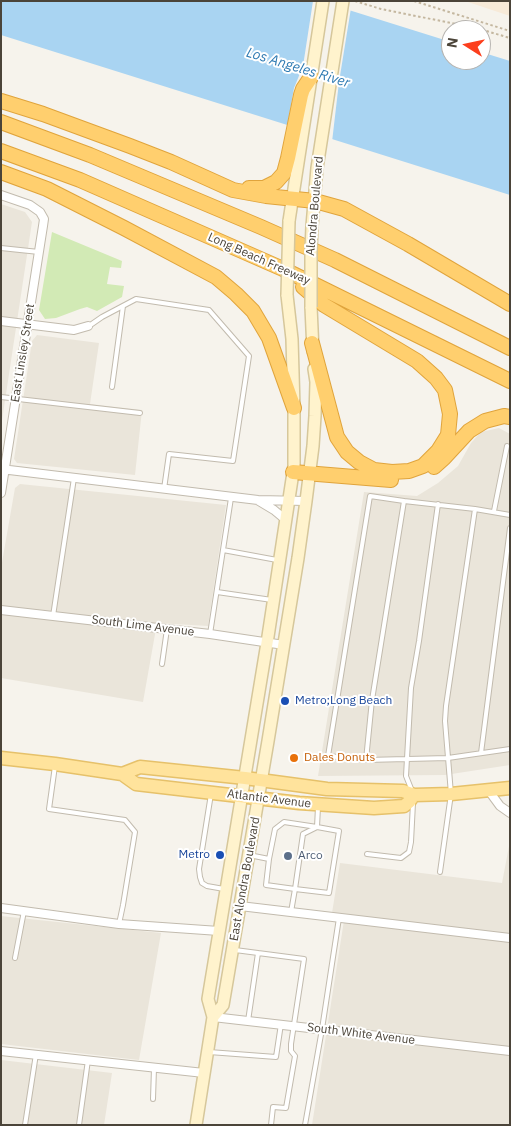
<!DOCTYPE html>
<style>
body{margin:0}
#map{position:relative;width:511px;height:1126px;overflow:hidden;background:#f6f3ec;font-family:"IBM Plex Sans",sans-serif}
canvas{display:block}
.frame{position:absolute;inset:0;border:2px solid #4b4439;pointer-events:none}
.north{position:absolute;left:441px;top:20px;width:50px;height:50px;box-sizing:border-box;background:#fff;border:1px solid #b7b4b0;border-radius:50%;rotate:280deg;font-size:14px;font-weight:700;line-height:20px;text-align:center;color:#4b4439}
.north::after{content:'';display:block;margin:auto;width:18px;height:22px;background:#fc3f1d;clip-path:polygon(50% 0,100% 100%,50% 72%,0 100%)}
</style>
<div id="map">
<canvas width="511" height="1126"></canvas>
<div class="frame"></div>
<div class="north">N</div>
</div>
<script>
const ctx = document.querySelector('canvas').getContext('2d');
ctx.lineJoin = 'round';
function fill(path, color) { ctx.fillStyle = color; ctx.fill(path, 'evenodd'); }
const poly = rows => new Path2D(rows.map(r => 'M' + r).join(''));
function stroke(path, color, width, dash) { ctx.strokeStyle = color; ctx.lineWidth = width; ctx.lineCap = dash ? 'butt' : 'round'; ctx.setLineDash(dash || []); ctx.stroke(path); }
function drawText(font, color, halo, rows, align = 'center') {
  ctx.font = font + ' "IBM Plex Sans",sans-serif'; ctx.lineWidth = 4; ctx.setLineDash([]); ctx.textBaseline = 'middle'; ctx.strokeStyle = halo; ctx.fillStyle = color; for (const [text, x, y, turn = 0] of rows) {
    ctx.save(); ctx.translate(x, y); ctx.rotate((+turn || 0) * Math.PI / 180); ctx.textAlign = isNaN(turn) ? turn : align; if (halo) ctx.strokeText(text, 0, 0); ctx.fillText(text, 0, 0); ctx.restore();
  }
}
fill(poly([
 [1,204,25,212,32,222,1,427],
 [37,335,99,343,90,404,142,410,135,475,17,463,14,459,32,341],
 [499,428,510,434,510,765,445,775,318,776,364,492,417,496,438,483,458,466,471,443,481,432],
 [20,484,226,505,208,626,157,623,143,702,1,678,1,568,15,488],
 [510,841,510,1125,312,1125,345,914,332,913,340,863,502,883],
 [1,916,161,933,139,1060,1,1044],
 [1,1060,112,1073,104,1125,1,1125]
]), '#eae5da');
fill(poly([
 [465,1,510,1,510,16]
]), '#f7ead8');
fill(poly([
 [52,232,122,261,121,268,110,267,107,284,124,286,122,297,97,311,87,307,80,309,56,318,45,319,39,310]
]), '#d2eab5');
fill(poly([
 [1,1,320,1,451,42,451,60,481,60,481,52,510,61,510,195,1,35]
]), '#a9d4f2');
fill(poly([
 [313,1,328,1,351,8,339,82,332,142,287,128,294,88,303,66]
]), '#f6f3ec');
const lane = poly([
 [1,248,39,252],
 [89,326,102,317,136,299,209,310,249,356,233,461,169,454,164,489],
 [112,387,123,306],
 [1,397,140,413],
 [494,511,507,446],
 [510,515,475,509,404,501,370,496,328,756,366,760,448,758,510,749],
 [223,550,277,560],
 [217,592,272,600],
 [53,616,74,478],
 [210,634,231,498],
 [162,664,167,629],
 [481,753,510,528],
 [366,760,372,700,404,501],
 [55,766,49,809,125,820,135,832,123,905,119,924],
 [412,791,406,776,411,688,419,641,438,504],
 [211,794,199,869,200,877,202,883,207,886,224,889],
 [367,854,401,858,409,852,411,842,413,803],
 [249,855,269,859,275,829,284,822,317,827,318,807],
 [269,859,266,885,295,889,329,893,339,831,317,827,303,834,295,889,291,912],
 [440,872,451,794,445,721,446,706,475,509],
 [235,950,304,959,291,1044,291,1051,295,1056,286,1108,273,1107,271,1125],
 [15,958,24,911],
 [248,1021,258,953],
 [209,1052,276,1057,281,1024],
 [153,1099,154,1068],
 [25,1125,36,1054],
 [79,1125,88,1060],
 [305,1125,322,1029,339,918]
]);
const street = poly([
 [1,195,30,205,40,212,44,219,43,226,1,493],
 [1,321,74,330,88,326],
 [1,469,258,500,306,501],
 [259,501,274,510,286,520],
 [1,610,210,634,284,645],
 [489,791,500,806,510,813],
 [240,906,510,938],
 [1,908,119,924,219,931],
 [213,1017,510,1051],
 [1,1051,204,1073]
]);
const secondary = poly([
 [289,221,323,1],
 [312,226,317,168,343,1],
 [311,307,313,351],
 [213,1017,223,1005,268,741,298,558,306,501,313,446,315,416,316,382,314,369],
 [196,1125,213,1017,208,999,267,643,294,466,294,408,292,339,287,295]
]);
const primary = poly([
 [1,758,55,764,122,774,136,784,299,803,374,808,404,806,409,802,414,795],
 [122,774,140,767,245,778,327,789,403,791,414,795,451,794,510,788]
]);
const highway = poly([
 [1,101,43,114,130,146,171,162,233,190,266,196,315,201,344,209,408,244,510,304],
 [1,122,90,155,261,227,335,260,510,348],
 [1,151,80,180,283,269,510,381],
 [1,172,47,189,124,228,216,277,236,294,253,311,269,338,294,408],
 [249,188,264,188,276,182,284,173,288,158,301,95,303,89,311,77],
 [303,287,324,305,417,361,436,378,445,390,450,414,448,435,438,451,423,466,409,471,392,472,374,470,359,462,347,452,337,437,312,343],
 [434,467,444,458,469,431,485,421,504,416,510,417],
 [293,472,391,480]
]);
stroke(lane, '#c2bbae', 6);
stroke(street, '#c2bbae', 10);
stroke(secondary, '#d6c79b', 14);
stroke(primary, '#e6c16a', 15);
stroke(highway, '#e0a43c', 16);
stroke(poly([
 [355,1,381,9,476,28,510,38],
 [414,1,510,31]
]), '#c4b79f', 2, [2.5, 2.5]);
stroke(lane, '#fff', 4);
stroke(street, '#fff', 8);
stroke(secondary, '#fff3cd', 11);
stroke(primary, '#ffe39c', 12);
stroke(highway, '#ffcf6e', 14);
const secondaryBridge = poly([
 [287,295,289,221],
 [311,307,311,251,312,226]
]);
stroke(secondaryBridge, '#d6c79b', 14, []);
stroke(secondaryBridge, '#fff3cd', 11);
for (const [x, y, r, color] of [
 [285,701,5,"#1a4fb4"],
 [294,758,5,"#e8710a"],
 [220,855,5,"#1a4fb4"],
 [288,856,5,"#5c6f8a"]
]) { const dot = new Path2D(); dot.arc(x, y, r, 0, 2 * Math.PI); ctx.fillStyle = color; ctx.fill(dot); stroke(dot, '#fff', 2); }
drawText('12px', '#4b4439', '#fff', [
 ["Alondra Boulevard",315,206,-85],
 ["Long Beach Freeway",259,259,24],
 ["East Linsley Street",23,353,-81],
 ["South Lime Avenue",143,626,7],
 ["Atlantic Avenue",269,799,7],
 ["East Alondra Boulevard",245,879,-80],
 ["South White Avenue",361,1034,7]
]);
drawText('12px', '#164399', '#fff', [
 ["Metro;Long Beach",295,701],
 ["Metro",210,855,"right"]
], 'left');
drawText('12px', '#c56008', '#fff', [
 ["Dales Donuts",304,758]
], 'left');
drawText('12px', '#4e5e75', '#fff', [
 ["Arco",298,856]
], 'left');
drawText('italic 14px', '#2e7ab2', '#fff', [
 ["Los Angeles River",298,68,17]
]);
</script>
